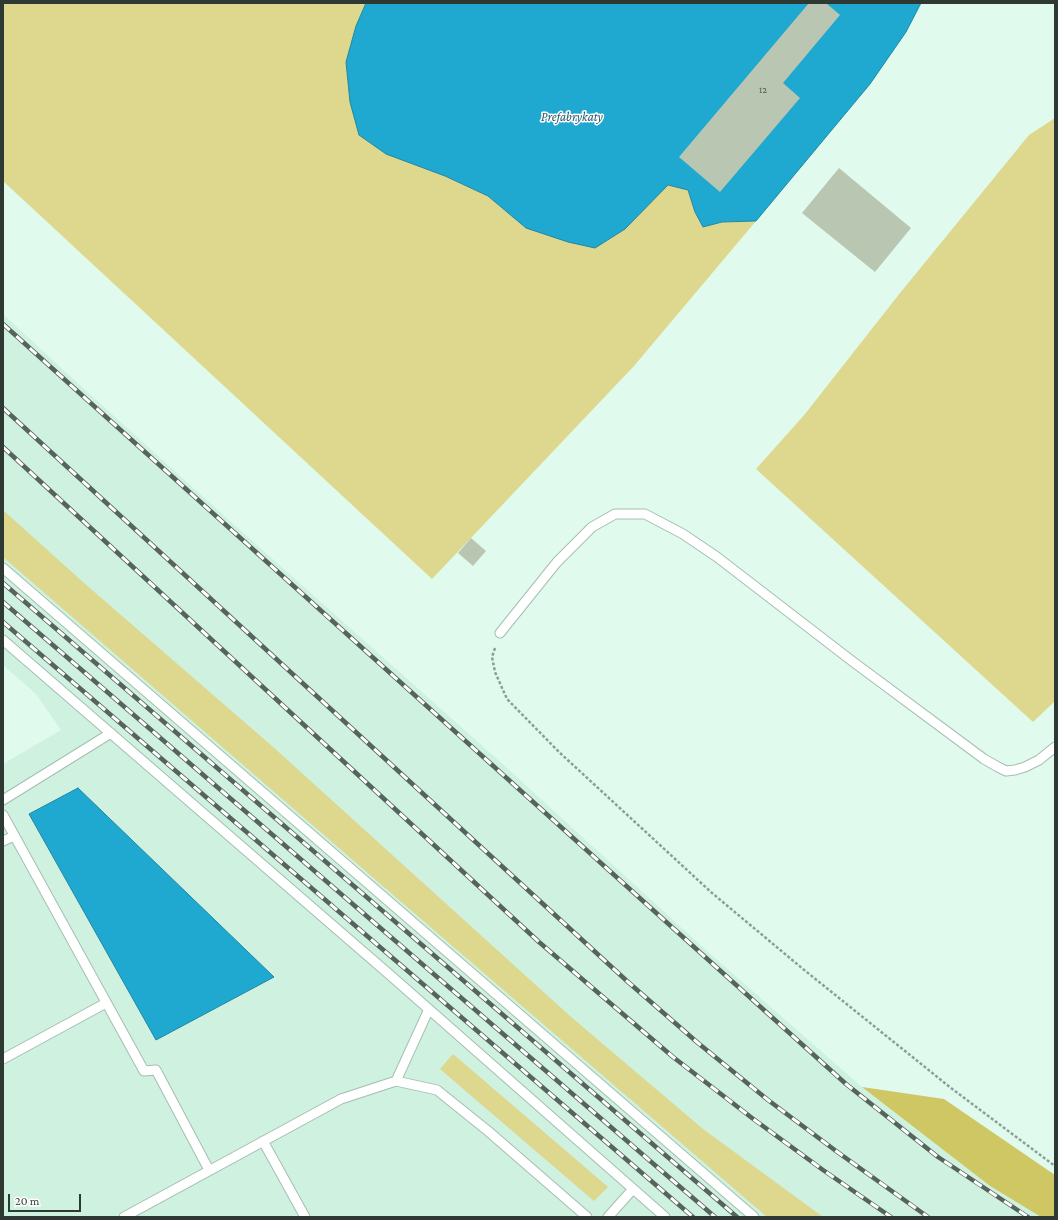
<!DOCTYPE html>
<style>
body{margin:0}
#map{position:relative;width:1058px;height:1220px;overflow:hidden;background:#e0fbee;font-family:"Crimson Pro",serif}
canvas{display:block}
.frame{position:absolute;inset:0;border:4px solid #2f3934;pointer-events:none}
.scale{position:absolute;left:8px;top:1194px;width:73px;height:18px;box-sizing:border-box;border:2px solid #2f3934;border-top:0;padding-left:5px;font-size:12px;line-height:14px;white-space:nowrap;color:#2f3934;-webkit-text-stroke:3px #fff;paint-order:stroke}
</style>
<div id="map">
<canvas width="1058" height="1220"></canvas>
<div class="frame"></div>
<div class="scale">20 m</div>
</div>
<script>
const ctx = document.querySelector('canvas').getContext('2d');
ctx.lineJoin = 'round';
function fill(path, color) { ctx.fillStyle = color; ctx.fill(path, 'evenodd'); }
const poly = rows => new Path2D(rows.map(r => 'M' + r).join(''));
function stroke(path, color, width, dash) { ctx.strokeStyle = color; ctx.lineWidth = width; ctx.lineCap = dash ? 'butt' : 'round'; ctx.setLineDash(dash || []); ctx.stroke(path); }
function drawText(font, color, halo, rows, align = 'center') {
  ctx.font = font + ' "Crimson Pro",serif'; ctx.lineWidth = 3; ctx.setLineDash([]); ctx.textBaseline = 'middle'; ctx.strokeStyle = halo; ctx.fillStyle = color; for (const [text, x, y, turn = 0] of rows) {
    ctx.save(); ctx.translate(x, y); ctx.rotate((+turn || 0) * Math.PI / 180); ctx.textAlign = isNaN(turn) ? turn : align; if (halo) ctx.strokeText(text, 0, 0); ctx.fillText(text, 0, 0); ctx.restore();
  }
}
fill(poly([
 [3,314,72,378,231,522,496,758,707,951,862,1087,990,1186,1041,1217,3,1217,3,764,61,730,36,694,3,665]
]), '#cff1e0');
fill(poly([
 [3,3,366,3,356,26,445,176,488,196,526,228,625,229,667,185,688,189,695,212,703,227,722,222,756,221,634,366,432,579,3,181],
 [1055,118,1055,701,1033,722,756,469,805,414,900,293,1029,135],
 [3,510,84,583,272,746,570,1016,703,1129,823,1217,767,1217,377,881,3,557],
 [453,1054,608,1187,594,1201,440,1069]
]), '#ddd88e');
fill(poly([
 [862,1087,944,1099,1055,1175,1055,1217,1041,1217,990,1186]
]), '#cec763');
const water = poly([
 [366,3,921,3,906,32,870,84,756,221,722,222,703,227,695,212,688,190,668,185,625,229,595,248,568,242,526,228,488,196,445,176,386,154,359,135,350,102,346,62,356,26,366,3],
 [78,788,274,977,156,1040,29,814,78,788]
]);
fill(water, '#1fa8d0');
stroke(water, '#2487a1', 1);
fill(poly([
 [809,3,826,3,840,15,783,83,800,98,720,192,679,157],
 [839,168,911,228,875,272,802,213],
 [471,538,486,551,473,566,458,553]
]), '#b9c7b2');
const lane = poly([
 [3,568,754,1217],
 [500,633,557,562,592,527,615,514,645,514,683,534,717,557,852,661,984,759,998,767,1006,771,1015,770,1025,767,1039,760,1055,747],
 [3,640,390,975,665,1217],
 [3,800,111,733],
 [3,815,144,1071,156,1070,209,1170],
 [3,841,14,836],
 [3,1059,106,1003],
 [396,1081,429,1009],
 [263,1141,305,1217],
 [124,1217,341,1099,396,1081,437,1090,488,1131,587,1217],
 [608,1217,633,1189]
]);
stroke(lane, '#a5beb2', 11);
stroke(poly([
 [495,648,492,657,495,672,507,699,559,752,712,893,803,969,951,1088,1055,1166]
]), '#8c9f96', 2.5, [3, 2]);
stroke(lane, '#fff', 9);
const rail = poly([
 [3,324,846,1084,938,1157,1028,1217],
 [3,408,628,982,698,1043,768,1100,836,1151,928,1217],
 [3,447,539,942,673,1057,752,1118,823,1170,891,1217],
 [3,583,737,1217],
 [3,602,715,1217],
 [3,622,693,1217]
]);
stroke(rail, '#56645d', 4.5);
stroke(rail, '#fff', 3, [9]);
drawText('10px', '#525c54', null, [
 ["12",763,90]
]);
drawText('italic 13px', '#275a6b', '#fff', [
 ["Prefabrykaty",572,117]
]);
</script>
